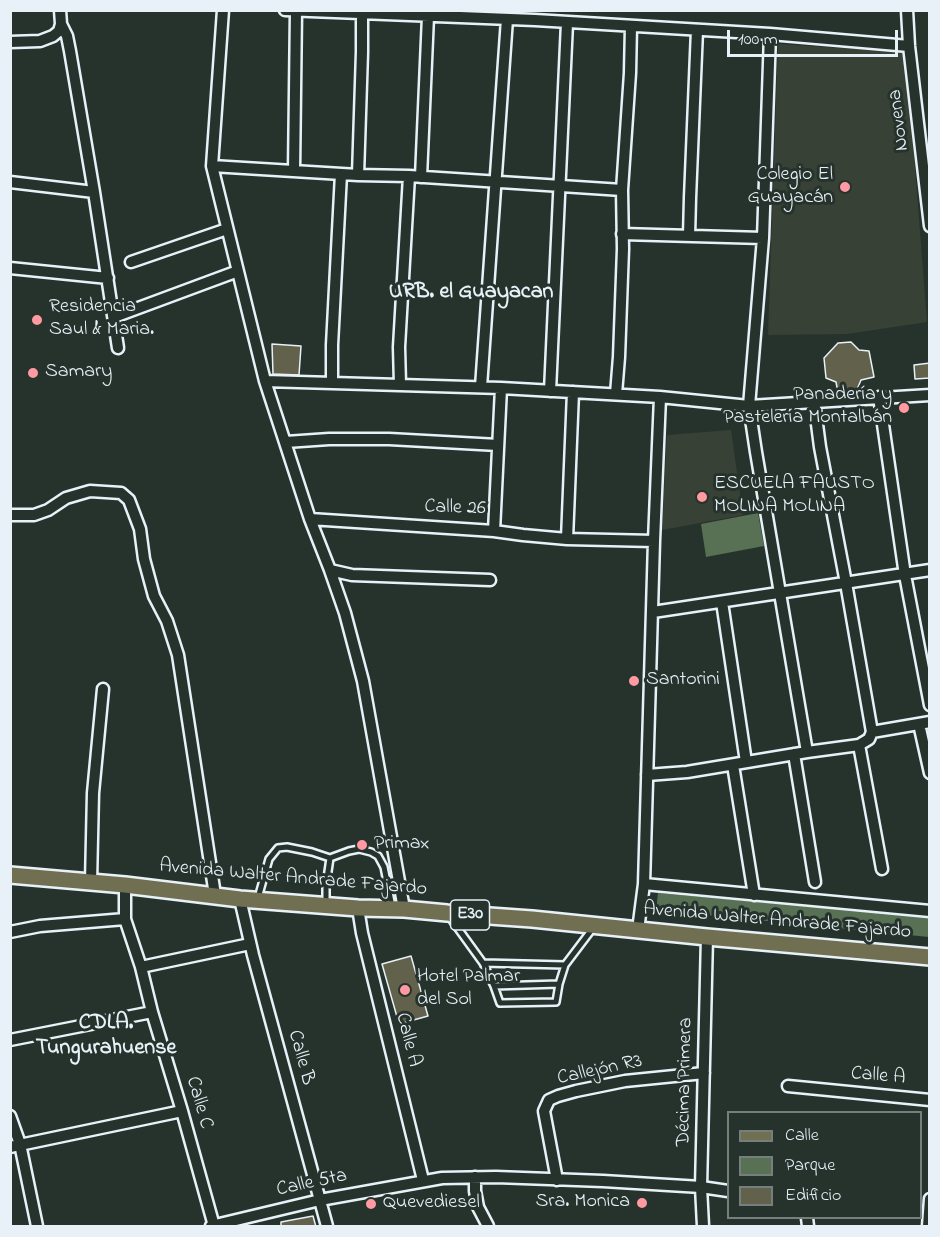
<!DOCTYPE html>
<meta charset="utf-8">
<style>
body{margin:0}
#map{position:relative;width:940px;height:1237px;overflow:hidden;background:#26332d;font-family:"Indie Flower",sans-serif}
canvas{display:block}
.frame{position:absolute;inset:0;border:12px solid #e8f1f8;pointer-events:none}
.legend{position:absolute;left:727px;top:1111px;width:195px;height:108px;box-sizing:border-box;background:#26332d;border:2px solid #747f7e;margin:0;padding:8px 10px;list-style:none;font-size:18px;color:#e8f1f8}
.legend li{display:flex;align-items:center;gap:12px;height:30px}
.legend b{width:30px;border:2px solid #747f7e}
.scale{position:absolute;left:727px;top:30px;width:171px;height:27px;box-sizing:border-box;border:3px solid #e8f1f8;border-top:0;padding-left:8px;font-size:18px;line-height:21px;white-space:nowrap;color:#e8f1f8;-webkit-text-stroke:4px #26332d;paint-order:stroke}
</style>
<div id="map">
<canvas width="940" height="1237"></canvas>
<div class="frame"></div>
<ul class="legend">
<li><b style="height:8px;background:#716f52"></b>Calle</li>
<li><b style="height:16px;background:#587054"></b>Parque</li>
<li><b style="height:16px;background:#62614c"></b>Edificio</li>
</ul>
<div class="scale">100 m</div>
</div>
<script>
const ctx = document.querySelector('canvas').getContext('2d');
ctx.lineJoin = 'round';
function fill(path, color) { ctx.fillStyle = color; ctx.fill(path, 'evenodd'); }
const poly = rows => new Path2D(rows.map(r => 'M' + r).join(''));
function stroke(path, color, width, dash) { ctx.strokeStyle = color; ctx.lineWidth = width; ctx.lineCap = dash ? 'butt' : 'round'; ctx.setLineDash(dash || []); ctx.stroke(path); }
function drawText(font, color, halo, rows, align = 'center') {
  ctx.font = font + ' "Indie Flower",sans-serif'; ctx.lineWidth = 6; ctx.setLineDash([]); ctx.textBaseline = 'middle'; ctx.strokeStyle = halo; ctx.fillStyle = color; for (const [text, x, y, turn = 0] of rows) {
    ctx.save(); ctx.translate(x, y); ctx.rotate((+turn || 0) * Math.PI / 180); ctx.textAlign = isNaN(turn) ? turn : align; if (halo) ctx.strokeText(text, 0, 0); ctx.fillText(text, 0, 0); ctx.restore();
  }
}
fill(poly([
 [778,44,906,52,927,322,847,334,768,335],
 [731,430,743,515,662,530,667,435]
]), '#384136');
fill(poly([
 [758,513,764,546,706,557,701,524],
 [658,893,929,917,929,937,656,910]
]), '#587054');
const building = poly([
 [851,342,859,350,869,351,874,377,861,380,856,392,838,393,836,382,826,378,824,358,838,343,851,342],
 [272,344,301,346,299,375,273,374,272,344],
 [930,363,930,378,915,379,914,365,930,363],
 [411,956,428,1016,399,1024,382,964,411,956],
 [313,1216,316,1227,281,1227,281,1222,313,1216]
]);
fill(building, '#62614c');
stroke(building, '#e8f1f8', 1.5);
const lane = poly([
 [258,898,269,859,278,848,287,847,312,852,330,858],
 [326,903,326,885,330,858,349,851,359,849,371,852,378,856,384,867,392,907],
 [449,916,483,963,494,986,500,1003,556,1002,559,984,565,965,593,928],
 [483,963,565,965],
 [494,986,559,984]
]);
const street = poly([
 [60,10,61,24,67,36,70,51,94,192,118,348],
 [223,10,212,166,265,381,310,519,330,570,345,613,363,681,404,909],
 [285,10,535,20,770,34,909,46],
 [907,10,909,46,930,226],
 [770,34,763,238,749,406,756,452,807,752],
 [10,42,40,41,53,36,59,31,61,24],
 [212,166,358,175,409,176,622,190],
 [294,171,296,11],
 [358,175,362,52,362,14],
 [421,177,428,16],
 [10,182,94,192],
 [622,234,763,238],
 [689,236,690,198,697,30],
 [131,262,227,229],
 [10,268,108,278],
 [114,317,238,271],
 [265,381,501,388,660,397,749,406,930,395],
 [332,383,332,345,341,174],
 [400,385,399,347,409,176],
 [481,387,507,19],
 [550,391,567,23],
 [616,394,619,357,623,249,622,190,630,73,631,26],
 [879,397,905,575,930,705],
 [814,401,820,447,846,583,872,732],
 [286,442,329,439,389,439,498,445],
 [10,515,34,515,48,510,66,498,90,491,121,493,129,500,140,529,144,559,154,596,167,621,178,655,215,895],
 [310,519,494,531,501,388],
 [494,531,523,535,567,539,654,541],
 [567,539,573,392],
 [330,570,352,575,490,580],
 [722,602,746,762],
 [653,612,930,570],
 [919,724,930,773],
 [859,745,882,869],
 [794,754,815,882],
 [733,765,754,895],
 [647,775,687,772,807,752,859,745,869,739,872,732,930,722],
 [91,882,93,793,103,689],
 [644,884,930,911],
 [125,885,125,919,141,967,152,1012,182,1111,214,1226],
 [240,899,253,955,327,1226],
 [358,908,362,933,423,1180],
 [638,930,644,884,654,541,660,397],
 [10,932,40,926,125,919],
 [141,967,250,944],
 [10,1040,152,1012],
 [788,1086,930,1100],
 [10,1116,20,1144,37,1226],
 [10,1147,182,1111],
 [475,1177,475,1191,478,1207,488,1226],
 [557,1180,544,1111,549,1100,558,1096,576,1091,625,1081,704,1073],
 [807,1218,808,1226],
 [211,1226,320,1200,442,1178,496,1177,603,1181,701,1187,728,1191],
 [703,1226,701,1187,707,937],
 [928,1226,930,1199]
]);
const primary = poly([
 [10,875,125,885,240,899,358,908,404,909,447,913,532,919,707,937,930,957]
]);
stroke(lane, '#e8f1f8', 10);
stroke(street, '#e8f1f8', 15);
stroke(primary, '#e8f1f8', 20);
stroke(lane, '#26332d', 5);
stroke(street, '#26332d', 10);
stroke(primary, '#716f52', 15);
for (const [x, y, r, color] of [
 [845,187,6,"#ff9aa2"],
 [37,320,6,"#ff9aa2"],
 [33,373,6,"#ff9aa2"],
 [904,408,6,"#ff9aa2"],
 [702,497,6,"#ff9aa2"],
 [634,681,6,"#ff9aa2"],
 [362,845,6,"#ff9aa2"],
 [405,990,6,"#ff9aa2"],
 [642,1203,6,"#ff9aa2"],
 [371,1204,6,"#ff9aa2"]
]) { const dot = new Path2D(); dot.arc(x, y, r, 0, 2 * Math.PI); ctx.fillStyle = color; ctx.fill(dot); stroke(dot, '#26332d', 2); }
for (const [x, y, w] of [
 [470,915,39]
]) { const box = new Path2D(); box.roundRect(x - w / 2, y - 15, w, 30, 4.5); ctx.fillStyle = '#26332d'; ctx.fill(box); stroke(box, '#e8f1f8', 1.5); }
drawText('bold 18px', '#e8f1f8', null, [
 ["E30",470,915]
]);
drawText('20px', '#e8f1f8', '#26332d', [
 ["Novena",900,120,-97],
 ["Calle 26",455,509,2],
 ["Avenida Walter Andrade Fajardo",293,879,5],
 ["Avenida Walter Andrade Fajardo",777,922,5],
 ["Calle A",407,1040,76],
 ["Calle B",300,1058,75],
 ["Callejón R3",600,1071,-12],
 ["Calle A",878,1077,5],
 ["Décima Primera",686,1082,-89],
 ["Calle C",198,1103,74],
 ["Calle 5ta",312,1184,-12]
]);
drawText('20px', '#e8f1f8', '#26332d', [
 ["Colegio El",833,176,"right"],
 ["Guayacán",833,199,"right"],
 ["Residencia",49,308],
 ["Saul & Maria.",49,331],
 ["Samary",45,373],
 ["Panadería y",892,396,"right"],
 ["Pastelería Montalbán",892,419,"right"],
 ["ESCUELA FAUSTO",714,485],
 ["MOLINA MOLINA",714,508],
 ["Santorini",646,681],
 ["Primax",374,845],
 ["Hotel Palmar",417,978],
 ["del Sol",417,1001],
 ["Sra. Monica",630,1203,"right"],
 ["Quevediesel",383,1204]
], 'left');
drawText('bold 22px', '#e8f1f8', '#26332d', [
 ["URB. el Guayacan",471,293],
 ["CDLA.",106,1024],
 ["Tungurahuense",106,1049]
]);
</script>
